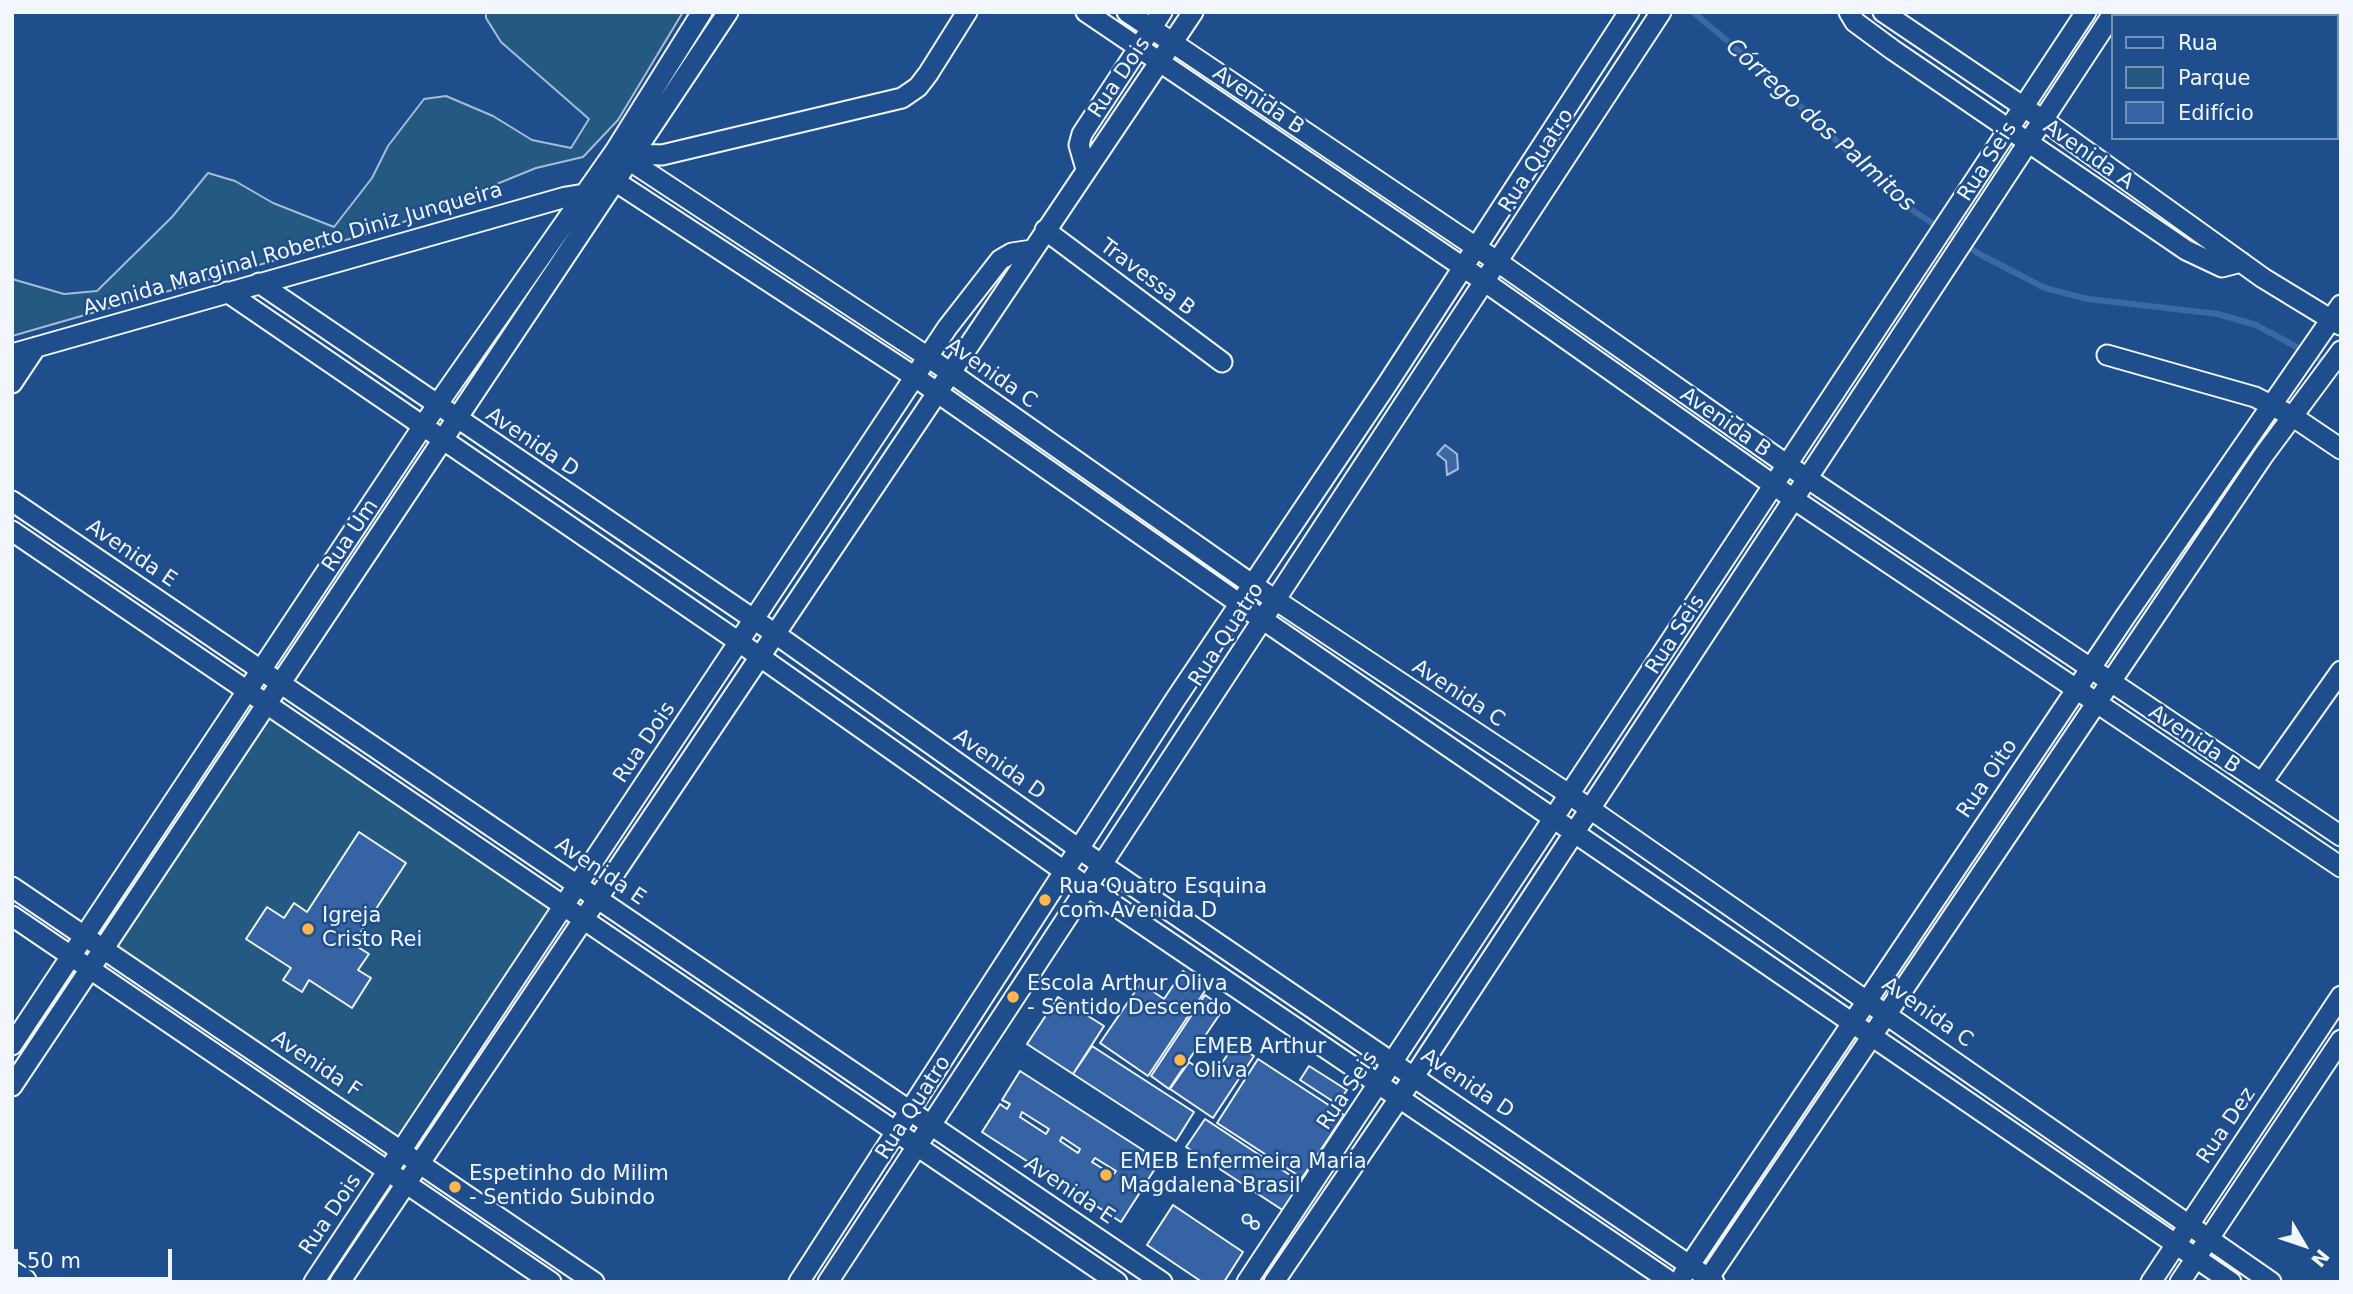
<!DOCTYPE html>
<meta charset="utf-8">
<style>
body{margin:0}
#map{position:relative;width:2353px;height:1294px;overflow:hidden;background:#1f4e8c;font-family:"DejaVu Sans",sans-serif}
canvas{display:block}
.frame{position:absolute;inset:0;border:14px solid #f2f6ff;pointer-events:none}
.legend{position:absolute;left:2111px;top:14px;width:228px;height:126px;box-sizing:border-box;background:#1f4e8c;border:2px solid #7391ba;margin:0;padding:9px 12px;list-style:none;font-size:21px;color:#f2f6ff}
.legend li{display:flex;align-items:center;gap:14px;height:35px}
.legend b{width:35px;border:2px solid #7391ba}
.north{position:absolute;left:2269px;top:1210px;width:70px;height:70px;-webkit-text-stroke:5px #1f4e8c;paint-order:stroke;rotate:129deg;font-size:19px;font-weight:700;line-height:28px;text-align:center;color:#f2f6ff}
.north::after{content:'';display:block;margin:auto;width:24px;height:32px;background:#f2f6ff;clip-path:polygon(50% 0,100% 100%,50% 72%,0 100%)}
.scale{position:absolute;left:14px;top:1249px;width:158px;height:32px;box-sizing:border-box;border:4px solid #f2f6ff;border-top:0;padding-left:9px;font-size:21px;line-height:24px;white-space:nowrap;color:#f2f6ff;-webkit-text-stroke:5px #1f4e8c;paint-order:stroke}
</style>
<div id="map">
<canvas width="2353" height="1294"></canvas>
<div class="frame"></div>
<ul class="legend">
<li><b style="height:9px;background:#1f4e8c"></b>Rua</li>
<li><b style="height:19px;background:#245a82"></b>Parque</li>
<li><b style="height:19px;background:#3563a3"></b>Edifício</li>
</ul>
<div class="north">N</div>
<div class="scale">50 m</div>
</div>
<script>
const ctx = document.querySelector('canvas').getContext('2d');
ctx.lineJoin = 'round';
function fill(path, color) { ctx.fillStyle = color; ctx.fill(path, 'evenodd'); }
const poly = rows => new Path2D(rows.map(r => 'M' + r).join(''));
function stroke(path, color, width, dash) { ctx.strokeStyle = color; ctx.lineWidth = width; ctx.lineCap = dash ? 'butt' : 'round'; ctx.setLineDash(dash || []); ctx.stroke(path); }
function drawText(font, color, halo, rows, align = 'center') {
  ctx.font = font + ' "DejaVu Sans",sans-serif'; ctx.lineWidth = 5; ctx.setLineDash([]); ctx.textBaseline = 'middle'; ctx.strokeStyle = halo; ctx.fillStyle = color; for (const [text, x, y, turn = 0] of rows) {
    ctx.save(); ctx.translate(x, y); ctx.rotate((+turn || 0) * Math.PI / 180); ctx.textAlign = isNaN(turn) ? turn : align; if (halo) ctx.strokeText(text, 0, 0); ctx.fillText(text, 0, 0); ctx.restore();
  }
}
const green = poly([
 [486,12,683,12,618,120,583,157,536,168,391,227,12,336,12,279,64,294,97,291,172,217,208,173,235,181,273,203,334,227,372,178,388,146,424,99,446,96,493,116,532,140,571,148,589,119,501,42,486,18,486,12],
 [267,704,564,907,401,1151,104,948,267,704]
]);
fill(green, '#245a82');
stroke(green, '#a8bbd7', 2);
const water = poly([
 [1445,445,1457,454,1458,469,1447,475,1446,461,1437,454,1445,445]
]);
fill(water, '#3b69a3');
stroke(water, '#a8bbd7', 2);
stroke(poly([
 [1693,12,1758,67,1906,206,1981,255,2045,288,2088,299,2218,314,2256,325,2341,371]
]), '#3b69a3', 6);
const building = poly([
 [359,832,406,863,353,944,369,954,358,970,371,978,352,1008,309,980,302,992,283,980,291,968,246,939,267,907,284,918,294,903,307,912,359,832],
 [1183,971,1207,988,1148,1076,1100,1043,1141,983,1164,999,1183,971],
 [1205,995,1224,1008,1169,1089,1151,1076,1205,995],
 [1058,997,1104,1026,1073,1074,1027,1044,1058,997],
 [1235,1044,1254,1056,1213,1118,1170,1089,1189,1062,1212,1077,1235,1044],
 [1092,1046,1194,1112,1176,1141,1073,1074,1092,1046],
 [1258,1059,1344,1115,1302,1178,1217,1123,1258,1059],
 [1309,1066,1347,1090,1337,1104,1300,1080,1309,1066],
 [1020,1071,1160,1161,1142,1189,1131,1182,1129,1187,1139,1194,1121,1222,982,1132,1000,1104,1007,1109,1010,1104,1002,1100,1020,1071],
 [1022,1112,1049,1129,1046,1134,1020,1117,1022,1112],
 [1062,1137,1080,1149,1078,1153,1060,1141,1062,1137],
 [1095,1158,1116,1171,1113,1175,1092,1162,1095,1158],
 [1205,1119,1302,1183,1284,1211,1186,1147,1205,1119],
 [1173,1205,1243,1252,1224,1282,1202,1282,1147,1245,1173,1205],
 '1242.5 1219a4.5 4.5 0 1 1 9 0a4.5 4.5 0 1 1-9 0Z',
 '1251 1225a4 4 0 1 1 8 0a4 4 0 1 1-8 0Z'
]);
fill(building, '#3563a3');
stroke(building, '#f2f6ff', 2);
const street = poly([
 [1086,12,1485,282,1792,498,2341,867],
 [1127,12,1498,262,1786,464,2341,836],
 [1849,12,1855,22,1893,50,2186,250,2222,267,2241,262],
 [1883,12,2043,120,2263,278,2340,325],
 [628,149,636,154,662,155,902,98,918,87,928,74,967,12],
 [615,151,928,357,1253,585,1570,795,2271,1282],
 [1086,169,1079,145,1082,134,1162,12],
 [601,172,915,377,1240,604,2231,1282],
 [1045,230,1222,362],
 [259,283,774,633,1079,849,1714,1282],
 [227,292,739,642,1064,871,1671,1282],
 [12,354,566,197,590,193],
 [2107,355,2255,397,2292,416,2341,449],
 [12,383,36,347],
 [12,501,1162,1282],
 [12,531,1117,1282],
 [2263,781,2341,671],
 [12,887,594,1282],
 [12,916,551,1282],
 [12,1045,437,405,615,151,702,12],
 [12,1086,728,12],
 [1683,1275,2125,617,2341,305],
 [314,1282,947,328,1000,260,1012,253,1032,250],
 [340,1282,1193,12],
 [799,1282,1175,700,1386,386,1629,12],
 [828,1282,1661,12],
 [1247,1282,2086,12],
 [1274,1282,1415,1075,2114,12],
 [1706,1282,2263,456,2341,351],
 [2151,1282,2341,996],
 [2180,1282,2341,1040]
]);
const secondary = poly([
 [12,1275,23,1282]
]);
stroke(street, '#f2f6ff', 23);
stroke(secondary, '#f2f6ff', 30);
stroke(street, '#1f4e8c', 19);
stroke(secondary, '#1f4e8c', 26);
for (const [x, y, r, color] of [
 [1045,900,7,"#ffb74d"],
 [308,929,7,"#ffb74d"],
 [1013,997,7,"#ffb74d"],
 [1180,1060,7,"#ffb74d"],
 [1106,1175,7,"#ffb74d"],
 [455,1187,7,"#ffb74d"]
]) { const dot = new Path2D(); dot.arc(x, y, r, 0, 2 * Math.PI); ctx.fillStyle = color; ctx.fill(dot); stroke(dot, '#1f4e8c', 2.5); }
drawText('21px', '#f2f6ff', '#1f4e8c', [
 ["Rua Dois",1120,78,-56],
 ["Avenida B",1258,101,34],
 ["Avenida A",2088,155,35],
 ["Rua Quatro",1537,161,-57],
 ["Rua Seis",1988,162,-57],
 ["Avenida Marginal Roberto Diniz Junqueira",293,250,-16],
 ["Travessa B",1147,278,37],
 ["Avenida C",991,374,35],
 ["Avenida B",1725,423,35],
 ["Avenida D",532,443,34],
 ["Rua Um",351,536,-56],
 ["Avenida E",131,554,34],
 ["Rua Quatro",1227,635,-57],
 ["Rua Seis",1676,635,-57],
 ["Avenida C",1458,694,33],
 ["Avenida B",2194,740,34],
 ["Rua Dois",645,743,-56],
 ["Avenida D",999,765,35],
 ["Rua Oito",1988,779,-56],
 ["Avenida E",600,872,34],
 ["Avenida C",1927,1013,35],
 ["Avenida F",316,1065,34],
 ["Avenida D",1467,1084,34],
 ["Rua Seis",1348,1091,-56],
 ["Rua Quatro",914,1108,-57],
 ["Rua Dez",2227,1126,-56],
 ["Avenida E",1069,1191,34],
 ["Rua Dois",331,1215,-56]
]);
drawText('21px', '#f2f6ff', '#1f4e8c', [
 ["Rua Quatro Esquina",1059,888],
 ["com Avenida D",1059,912],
 ["Igreja",322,917],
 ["Cristo Rei",322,941],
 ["Escola Arthur Oliva",1027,985],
 ["- Sentido Descendo",1027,1009],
 ["EMEB Arthur",1194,1048],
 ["Oliva",1194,1072],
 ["EMEB Enfermeira Maria",1120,1163],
 ["Magdalena Brasil",1120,1187],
 ["Espetinho do Milim",469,1175],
 ["- Sentido Subindo",469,1199]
], 'left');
drawText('italic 23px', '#f2f6ff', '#1f4e8c', [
 ["Córrego dos Palmitos",1820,126,42]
]);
</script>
